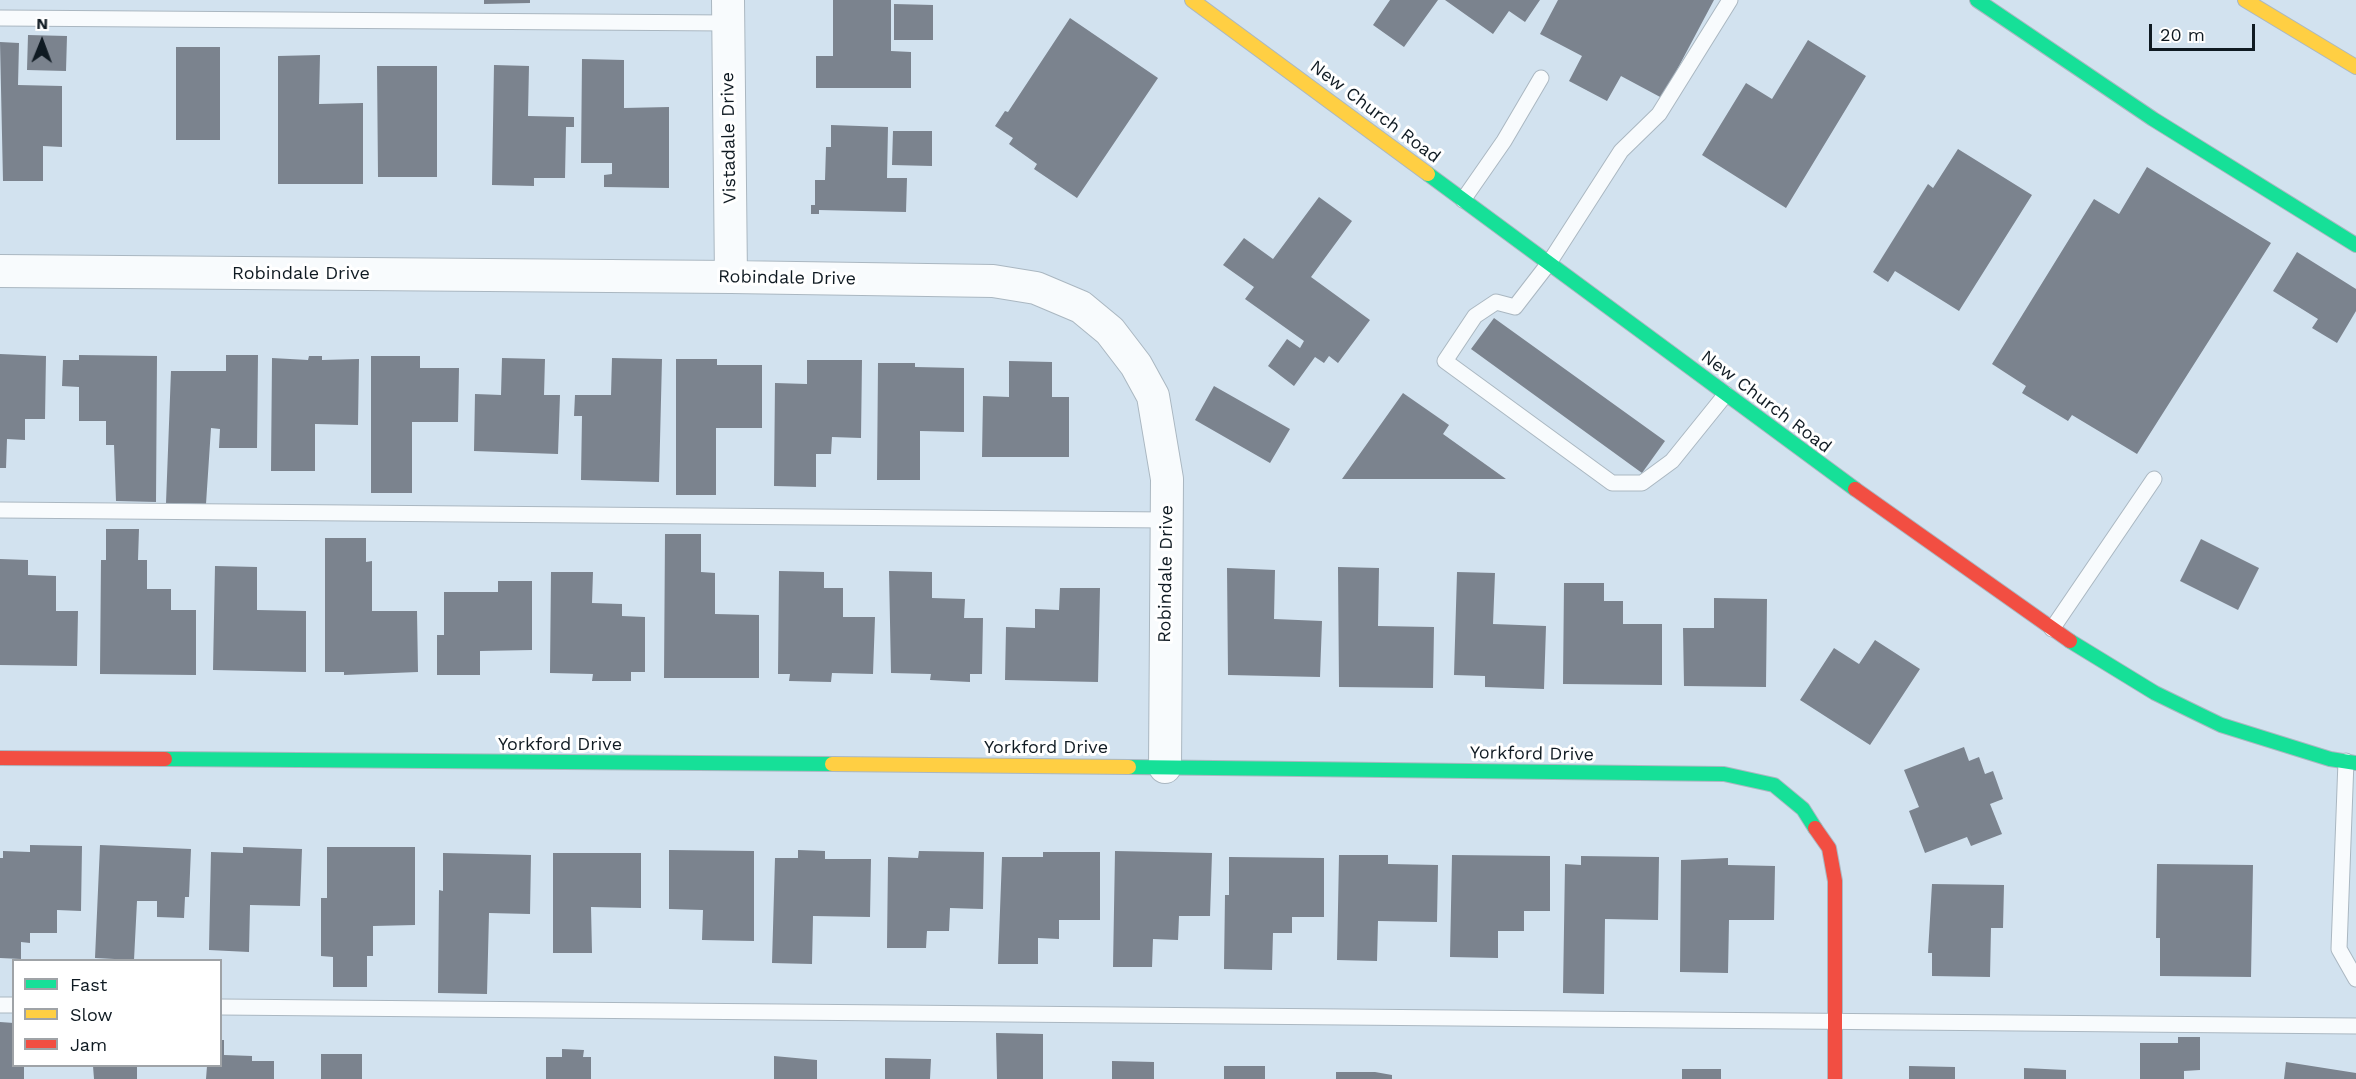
<!DOCTYPE html>
<style>
body{margin:0}
#map{position:relative;width:2356px;height:1079px;overflow:hidden;background:#d2e2ef;font-family:"Work Sans",sans-serif}
canvas{display:block}
.legend{position:absolute;left:12px;top:959px;width:210px;height:108px;box-sizing:border-box;background:#fff;border:2px solid #9fa3a7;margin:0;padding:8px 10px;list-style:none;font-size:18px;color:#0f1a22}
.legend li{display:flex;align-items:center;gap:12px;height:30px}
.legend b{width:30px;border:2px solid #9fa3a7}
.north{position:absolute;left:12px;top:12px;width:60px;height:60px;-webkit-text-stroke:4px #fff;paint-order:stroke;rotate:1deg;font-size:16px;font-weight:700;line-height:24px;text-align:center;color:#0f1a22}
.north::after{content:'';display:block;margin:auto;width:21px;height:27px;background:#0f1a22;clip-path:polygon(50% 0,100% 100%,50% 72%,0 100%)}
.scale{position:absolute;left:2149px;top:24px;width:106px;height:27px;box-sizing:border-box;border:3px solid #0f1a22;border-top:0;padding-left:8px;font-size:18px;line-height:21px;white-space:nowrap;color:#0f1a22;-webkit-text-stroke:4px #fff;paint-order:stroke}
</style>
<div id="map">
<canvas width="2356" height="1079"></canvas>
<ul class="legend">
<li><b style="height:8px;background:#16e098"></b>Fast</li>
<li><b style="height:8px;background:#ffcf43"></b>Slow</li>
<li><b style="height:8px;background:#f24e42"></b>Jam</li>
</ul>
<div class="north">N</div>
<div class="scale">20 m</div>
</div>
<script>
const ctx = document.querySelector('canvas').getContext('2d');
ctx.lineJoin = 'round';
function fill(path, color) { ctx.fillStyle = color; ctx.fill(path, 'evenodd'); }
const poly = rows => new Path2D(rows.map(r => 'M' + r).join(''));
function stroke(path, color, width, dash) { ctx.strokeStyle = color; ctx.lineWidth = width; ctx.lineCap = dash ? 'butt' : 'round'; ctx.setLineDash(dash || []); ctx.stroke(path); }
function drawText(font, color, halo, rows, align = 'center') {
  ctx.font = font + ' "Work Sans",sans-serif'; ctx.lineWidth = 6; ctx.setLineDash([]); ctx.textBaseline = 'middle'; ctx.strokeStyle = halo; ctx.fillStyle = color; for (const [text, x, y, turn = 0] of rows) {
    ctx.save(); ctx.translate(x, y); ctx.rotate((+turn || 0) * Math.PI / 180); ctx.textAlign = isNaN(turn) ? turn : align; if (halo) ctx.strokeText(text, 0, 0); ctx.fillText(text, 0, 0); ctx.restore();
  }
}
fill(poly([
 [484,0,530,0,530,3,484,4],
 [833,0,891,0,891,51,911,52,911,88,816,88,816,56,833,56],
 [1390,0,1438,0,1404,47,1373,25],
 [1445,0,1540,0,1525,22,1509,11,1493,34],
 [1558,0,1714,0,1662,98,1621,76,1607,101,1569,81,1582,56,1540,34],
 [894,4,933,5,933,40,894,40],
 [1070,18,1158,78,1077,198,1034,169,1037,164,1009,144,1013,138,995,126,1005,111,1008,112],
 [28,35,67,36,66,71,27,70],
 [1808,40,1866,76,1786,208,1702,155,1746,83,1772,99],
 [0,42,19,43,18,85,62,86,62,147,43,146,43,181,3,181],
 [176,47,220,47,220,140,176,140],
 [320,55,319,104,363,103,363,184,278,184,278,56],
 [582,59,624,60,624,108,669,107,669,188,604,187,604,175,612,174,612,163,581,163],
 [494,65,529,66,528,116,574,117,574,127,566,127,565,178,534,178,534,186,492,185],
 [377,66,437,66,437,177,378,177],
 [831,125,888,127,887,178,907,178,906,212,819,210,819,214,811,214,811,205,815,205,815,180,825,180,826,147,831,147],
 [893,131,932,131,932,166,892,165],
 [1958,149,2032,195,1959,311,1895,271,1888,282,1873,272,1928,184,1933,188],
 [2147,167,2271,243,2137,454,2072,415,2068,421,2022,393,2026,386,1992,364,2094,199,2119,214],
 [1319,197,1352,221,1311,277,1370,320,1338,363,1329,356,1324,363,1315,357,1294,386,1268,366,1287,339,1300,348,1304,341,1245,299,1254,287,1223,265,1244,238,1273,259],
 [2297,252,2356,289,2356,311,2337,343,2312,328,2318,319,2273,291],
 [1494,318,1665,441,1642,473,1471,349],
 [0,354,46,356,45,419,25,419,25,440,7,439,6,468,0,468],
 [79,355,157,356,156,502,116,501,114,445,106,445,106,421,79,421,79,387,62,386,63,360,79,360],
 [226,355,258,355,257,448,219,448,220,429,211,428,206,504,166,503,171,371,226,371],
 [309,356,322,356,322,360,359,359,358,425,315,424,315,471,271,471,272,358,308,360],
 [371,356,420,356,420,368,459,368,458,422,412,422,412,493,371,493],
 [502,358,545,359,544,395,560,395,558,454,474,451,475,394,501,395],
 [612,358,662,359,659,482,581,480,582,416,574,416,575,395,611,395],
 [676,359,717,359,717,365,762,365,762,428,716,428,716,495,676,495],
 [807,360,862,360,861,438,832,437,831,454,816,454,816,487,774,486,775,383,807,384],
 [1009,361,1052,362,1052,397,1069,397,1069,457,982,457,983,396,1009,397],
 [878,363,915,363,915,367,964,368,964,432,920,431,920,480,877,480],
 [1214,386,1290,429,1270,463,1195,420],
 [1403,393,1449,425,1443,434,1506,479,1342,479],
 [106,529,139,529,138,560,147,560,147,589,171,589,171,610,196,610,196,675,100,674,101,560,106,560],
 [665,534,701,534,701,572,715,573,715,614,759,615,759,678,664,678],
 [325,538,366,538,366,562,372,561,372,611,417,611,418,672,344,675,344,672,325,672],
 [2201,539,2259,568,2238,610,2180,581],
 [0,559,28,560,28,575,56,576,56,611,78,611,77,666,0,665],
 [215,566,257,567,257,610,306,611,306,672,213,670],
 [1338,567,1379,568,1378,626,1434,627,1433,688,1339,687],
 [1227,568,1275,570,1274,619,1322,621,1320,677,1228,675],
 [779,571,824,572,824,588,843,588,843,617,875,617,873,674,832,673,831,682,789,681,790,674,778,674],
 [889,571,932,572,932,598,965,599,964,618,983,618,982,674,970,674,970,682,930,680,931,674,891,673],
 [551,572,593,572,592,603,622,604,622,616,645,617,645,672,631,672,631,681,592,681,593,674,550,673],
 [1457,572,1495,573,1493,624,1546,626,1544,689,1485,687,1485,676,1454,675],
 [498,581,532,581,532,650,480,651,480,675,437,675,437,635,444,635,444,592,498,592],
 [1564,583,1604,583,1604,601,1623,601,1623,624,1662,624,1662,685,1563,684],
 [1060,588,1100,588,1098,682,1005,680,1006,627,1035,628,1035,609,1059,610],
 [1714,598,1767,599,1766,687,1684,686,1683,628,1714,628],
 [1875,640,1920,669,1870,745,1800,700,1834,648,1859,664],
 [1964,747,1969,761,1979,757,1985,774,1993,771,2003,799,1990,804,2002,834,1971,846,1967,837,1925,853,1909,811,1919,807,1904,770],
 [30,845,82,846,81,911,57,910,57,933,30,933,30,943,21,942,21,959,0,958,0,858,3,858,3,851,30,852],
 [100,845,191,849,189,897,185,897,184,918,157,917,157,901,137,901,134,960,95,958],
 [243,847,302,849,300,906,250,905,249,952,209,950,211,852,243,853],
 [327,847,415,847,415,925,373,926,373,956,367,956,367,987,333,987,333,957,321,956,321,898,327,898],
 [669,850,754,851,754,941,702,940,703,910,669,909],
 [798,850,825,851,825,859,871,859,870,917,813,916,812,964,772,963,775,858,798,858],
 [919,851,984,852,983,909,950,908,949,931,927,931,926,948,887,948,888,857,918,858],
 [1115,851,1212,853,1210,916,1179,916,1178,940,1153,939,1152,967,1113,967],
 [1043,852,1100,852,1100,920,1059,920,1059,939,1038,938,1038,964,998,964,1002,857,1043,857],
 [443,853,531,855,530,914,489,913,487,994,438,993,439,890,443,891],
 [553,853,641,853,641,908,591,907,592,953,553,953],
 [1339,855,1388,855,1388,864,1438,865,1437,922,1378,921,1377,961,1337,960],
 [1452,855,1550,856,1550,911,1524,911,1524,931,1498,931,1498,958,1450,957],
 [1581,856,1659,857,1658,920,1605,919,1604,994,1563,993,1565,864,1581,865],
 [1229,857,1324,858,1324,917,1292,917,1292,933,1273,933,1272,970,1224,969,1225,895,1229,895],
 [1728,858,1728,865,1775,866,1774,920,1729,920,1728,973,1680,972,1681,860],
 [2157,864,2253,865,2251,977,2160,976,2160,938,2156,938],
 [1932,884,2004,885,2003,928,1991,928,1990,977,1932,976,1932,953,1928,953],
 [0,1022,14,1023,14,1066,24,1066,24,1079,0,1079],
 [996,1033,1043,1034,1043,1079,997,1079],
 [2178,1037,2200,1037,2200,1070,2184,1071,2184,1079,2140,1079,2140,1043,2178,1043],
 [220,1040,224,1040,224,1055,252,1056,252,1061,274,1061,274,1079,206,1079,207,1066,220,1066],
 [562,1049,584,1050,583,1057,591,1057,591,1079,546,1079,546,1057,562,1057],
 [321,1054,362,1054,362,1079,321,1079],
 [774,1056,817,1060,817,1079,774,1079],
 [885,1058,931,1059,930,1079,885,1079],
 [1112,1061,1154,1062,1154,1079,1112,1079],
 [2286,1062,2356,1073,2356,1079,2284,1079],
 [93,1066,137,1066,137,1079,94,1079],
 [1224,1066,1265,1066,1265,1079,1224,1079],
 [1909,1066,1955,1067,1955,1079,1909,1079],
 [2024,1068,2066,1070,2066,1079,2024,1079],
 [1682,1069,1721,1069,1721,1079,1682,1079],
 [1336,1072,1375,1072,1392,1075,1392,1079,1336,1079]
]), '#7b838e');
const lane = poly([
 [0,18,728,23],
 [1463,200,1504,141,1541,78],
 [1726,394,1672,461,1642,483,1612,483,1445,361,1475,316,1496,302,1515,307,1549,263,1621,151,1659,114,1730,0],
 [0,510,1167,520],
 [2052,629,2154,479],
 [2346,761,2339,949,2356,979],
 [0,1005,14,1005],
 [220,1007,2356,1026]
]);
const street = poly([
 [728,0,731,277],
 [0,271,731,277,993,281,1036,288,1081,307,1110,331,1136,365,1153,396,1167,479,1165,767]
]);
const fast = poly([
 [1977,0,2153,119,2356,245],
 [1428,174,1855,489],
 [2070,641,2155,693,2221,725,2330,759,2356,763],
 [165,759,832,764],
 [1129,767,1724,774,1774,785,1803,809,1815,828]
]);
const slow = poly([
 [1192,0,1428,174],
 [2245,0,2356,67],
 [832,764,1129,767]
]);
const jam = poly([
 [1855,489,2070,641],
 [0,758,165,759],
 [1815,828,1829,848,1835,881,1835,1079]
]);
stroke(lane, '#aab7c1', 17);
stroke(street, '#aab7c1', 34);
stroke(fast, '#aab7c1', 16);
stroke(slow, '#aab7c1', 16);
stroke(jam, '#aab7c1', 16);
stroke(lane, '#f8fbfd', 15);
stroke(street, '#f8fbfd', 32);
stroke(fast, '#16e098', 14);
stroke(slow, '#ffcf43', 14);
stroke(jam, '#f24e42', 14);
drawText('18px', '#0f1a22', '#fff', [
 ["New Church Road",1375,112,37],
 ["Vistadale Drive",729,138,-91],
 ["Robindale Drive",301,274],
 ["Robindale Drive",787,278,1],
 ["New Church Road",1766,402,37],
 ["Robindale Drive",1166,574,-89],
 ["Yorkford Drive",560,745],
 ["Yorkford Drive",1046,748],
 ["Yorkford Drive",1532,754,1]
]);
</script>
